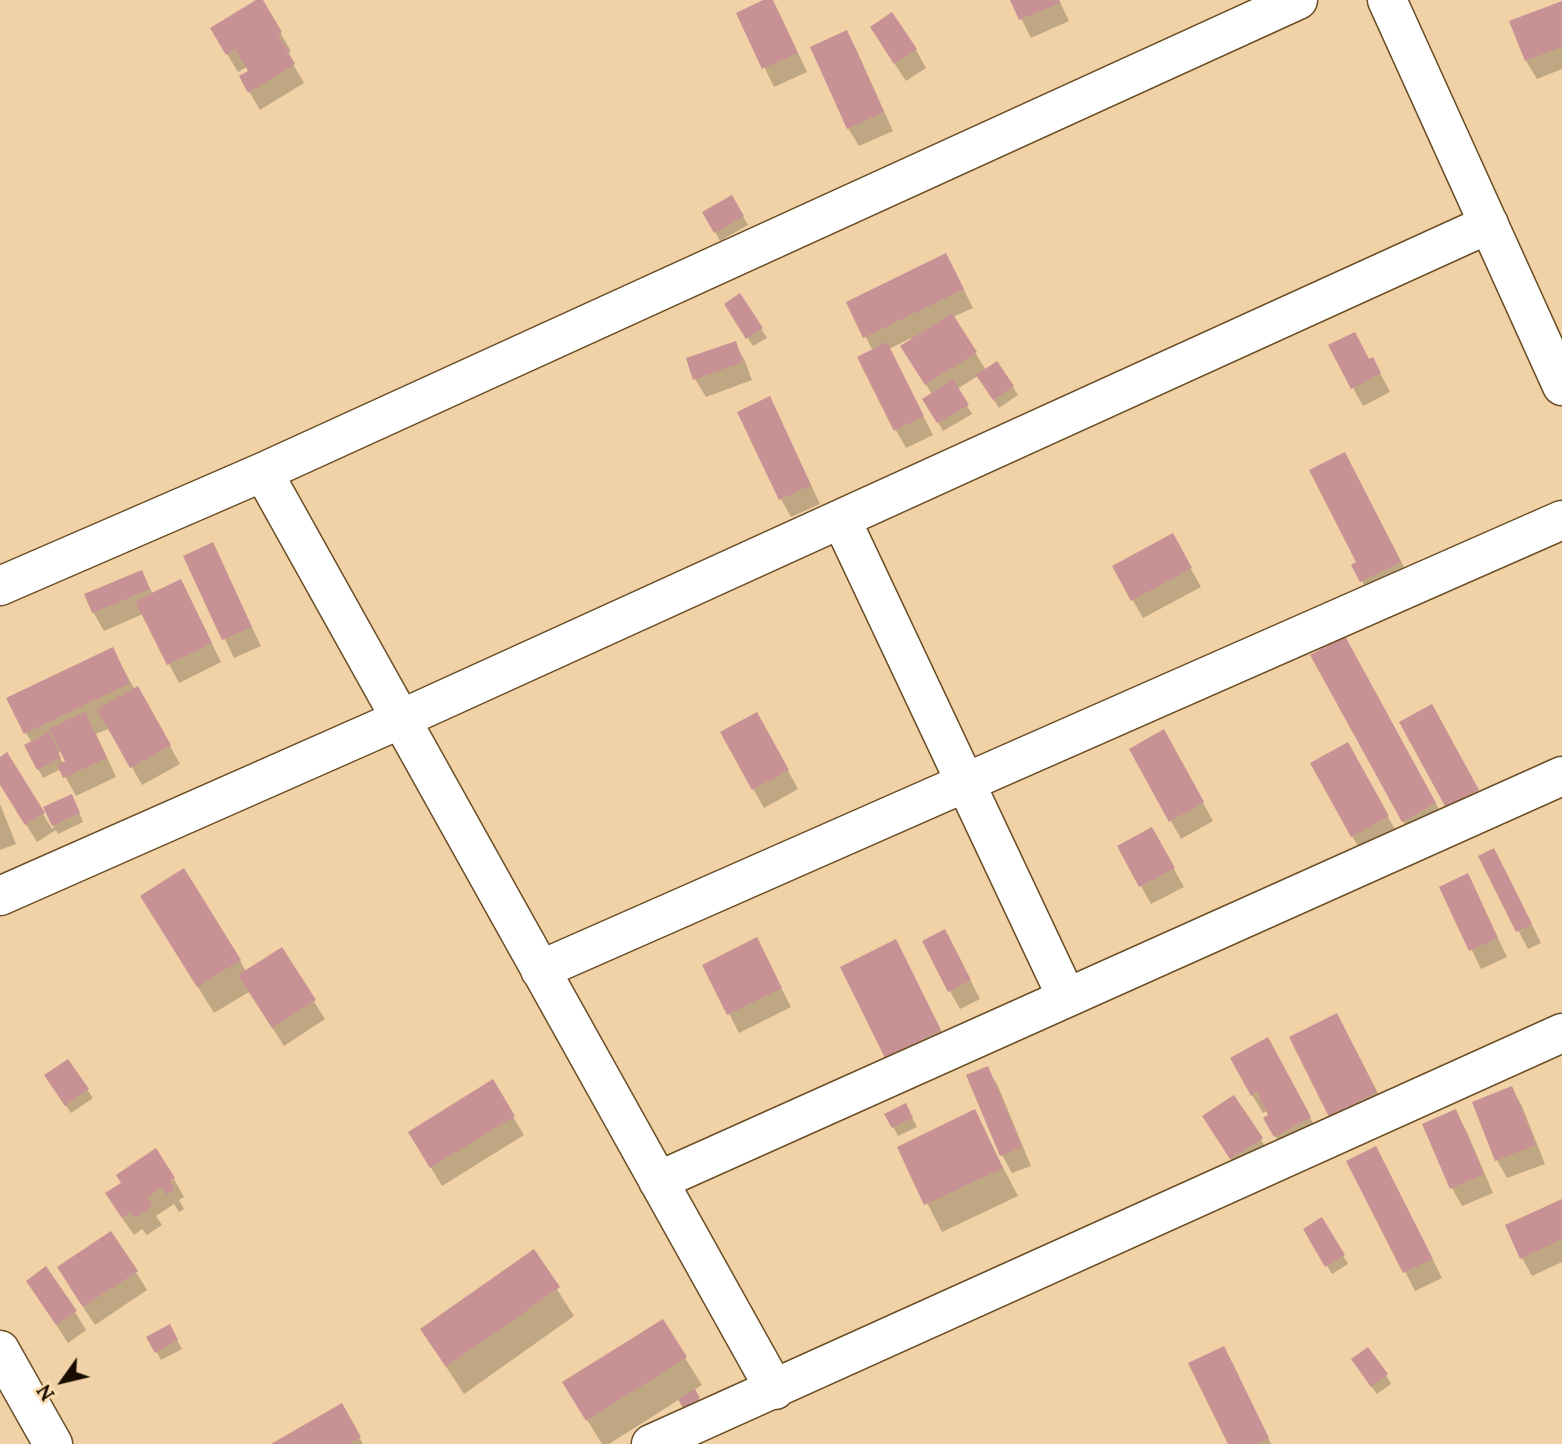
<!DOCTYPE html>
<style>
body{margin:0}
#map{position:relative;width:1562px;height:1444px;overflow:hidden;background:#f1d1a6;font-family:Lora,serif}
canvas{display:block}
.north{position:absolute;left:28px;top:1346px;width:70px;height:70px;-webkit-text-stroke:5px #fedeb3;paint-order:stroke;rotate:236deg;font-size:19px;font-weight:700;line-height:28px;text-align:center;color:#160c00}
.north::after{content:'';display:block;margin:auto;width:24px;height:32px;background:#160c00;clip-path:polygon(50% 0,100% 100%,50% 72%,0 100%)}
</style>
<div id="map">
<canvas width="1562" height="1444"></canvas>
<div class="north">N</div>
</div>
<script>
const ctx = document.querySelector('canvas').getContext('2d');
ctx.lineJoin = 'round';
function fill(path, color) { ctx.fillStyle = color; ctx.fill(path, 'evenodd'); }
const poly = rows => new Path2D(rows.map(r => 'M' + r).join(''));
function stroke(path, color, width, dash) { ctx.strokeStyle = color; ctx.lineWidth = width; ctx.lineCap = dash ? 'butt' : 'round'; ctx.setLineDash(dash || []); ctx.stroke(path); }
fill(poly([
 [261,0,291,51,287,54,304,83,260,110,241,77,250,71,247,67,238,72,212,29],
 [768,0,772,0,781,17,807,72,774,87,738,13],
 [1012,0,1059,0,1069,21,1031,38],
 [1562,2,1562,69,1537,79,1526,61],
 [847,33,857,51,893,131,859,146,848,128],
 [883,46,916,50,926,68,906,81],
 [732,198,748,225,720,241,705,213],
 [956,274,973,308,953,317,986,370,1013,387,1018,395,999,408,978,376,957,389,972,414,943,431,924,399,932,394,913,365,911,338,889,349,933,435,906,448,896,430,873,351,848,303],
 [740,296,767,338,753,346,727,305],
 [735,343,745,361,752,380,706,397,695,379],
 [1330,346,1369,361,1373,360,1390,392,1363,406],
 [779,417,820,504,791,517,781,499],
 [1360,482,1416,590,1377,609,1353,565,1359,563],
 [1172,535,1201,587,1143,618,1114,567],
 [212,545,261,646,234,658,185,557],
 [141,572,153,594,190,599,221,662,179,683,143,614,104,631,93,612],
 [112,649,135,690,138,689,180,764,142,785,110,728,96,734,116,777,76,796,61,769,43,778,38,769,32,743,26,733],
 [62,751,67,762,63,764,58,753],
 [1360,666,1451,831,1419,849,1403,821],
 [767,732,798,789,764,808,722,733],
 [1131,749,1174,750,1213,821,1181,839],
 [0,759,43,814,52,829,54,827,45,808,76,805,83,822,58,834,56,830,37,842,0,783],
 [1358,763,1398,835,1363,854,1352,836],
 [0,804,16,844,0,850],
 [1151,829,1184,887,1151,904,1119,846],
 [1480,857,1504,868,1541,943,1528,949],
 [1468,876,1507,957,1481,969,1442,888],
 [159,924,240,960,246,972,281,949,325,1019,284,1046,249,992,214,1013],
 [895,941,955,1058,902,1085,887,1057],
 [955,950,980,999,960,1009,950,991],
 [766,958,791,1007,739,1033,704,965],
 [1352,1043,1392,1120,1347,1143,1331,1116],
 [1277,1057,1320,1136,1286,1155,1265,1118,1271,1115,1268,1110,1263,1113,1252,1095],
 [67,1061,93,1098,71,1113,51,1084],
 [987,1068,998,1086,1031,1166,1012,1173,1002,1155],
 [492,1082,524,1135,442,1186,421,1151],
 [1512,1088,1522,1106,1545,1164,1507,1178,1497,1160],
 [1234,1097,1272,1157,1242,1177,1215,1134],
 [1455,1111,1466,1130,1493,1193,1462,1206,1452,1188],
 [974,1112,1018,1196,942,1232,899,1148],
 [910,1114,917,1127,898,1136,887,1115],
 [1349,1162,1386,1167,1442,1278,1415,1291],
 [174,1179,184,1197,179,1200,184,1209,179,1212,174,1204,156,1216,162,1225,147,1235,142,1229,134,1235,118,1212],
 [1562,1201,1562,1262,1532,1276,1522,1258],
 [1322,1220,1348,1264,1332,1274,1305,1230],
 [533,1252,574,1316,464,1394,422,1330],
 [136,1272,147,1290,95,1325,69,1286],
 [28,1281,75,1312,86,1330,68,1343],
 [662,1321,702,1385,694,1390,704,1408,690,1416,680,1399,609,1444,602,1444,581,1410],
 [169,1326,182,1349,161,1360,149,1338],
 [1224,1348,1234,1366,1271,1444,1230,1444],
 [1358,1368,1386,1375,1391,1384,1377,1394],
 [341,1406,363,1444,275,1444]
]), '#0003');
fill(poly([
 [256,0,263,0,282,32,278,35,295,64,248,93,239,76,248,71,235,49,226,55,210,28],
 [763,0,773,0,798,53,762,69,736,13],
 [1010,0,1059,0,1060,3,1019,20],
 [1562,1,1562,47,1525,61,1509,21],
 [892,12,917,49,894,64,870,27],
 [847,30,884,112,847,129,810,47],
 [732,195,744,216,714,233,702,212],
 [946,253,964,289,863,338,846,302],
 [740,293,763,328,746,339,724,304],
 [952,313,977,352,925,385,900,346],
 [1355,332,1369,359,1373,357,1381,373,1351,389,1328,345],
 [736,341,743,362,693,380,686,358],
 [887,342,924,416,894,431,857,357],
 [997,361,1014,386,993,400,976,375],
 [953,379,969,405,937,423,922,399],
 [770,396,811,485,779,500,737,412],
 [1345,452,1401,562,1360,582,1351,565,1356,562,1309,470],
 [1173,533,1192,568,1131,601,1112,566],
 [213,542,252,627,222,640,183,556],
 [142,570,150,589,92,613,84,594],
 [181,579,212,643,167,665,135,601],
 [1345,636,1436,803,1402,822,1310,655],
 [113,647,130,683,24,734,6,698],
 [138,686,171,745,130,768,97,709],
 [1432,704,1479,790,1446,808,1399,722],
 [85,712,107,758,63,778,57,765,65,761,49,729],
 [757,712,789,770,752,790,720,732],
 [1164,729,1204,802,1169,822,1129,749],
 [49,732,61,758,37,770,24,745],
 [1348,742,1389,816,1351,837,1310,763],
 [7,752,45,813,25,825,0,785,0,757],
 [72,794,80,813,52,826,43,807],
 [1152,827,1175,868,1139,887,1117,846],
 [1494,848,1532,924,1516,932,1478,856],
 [184,868,241,960,197,987,140,896],
 [1468,873,1498,938,1469,951,1439,887],
 [945,929,971,980,948,992,922,941],
 [757,937,782,988,727,1015,702,965],
 [896,939,941,1030,885,1058,840,967],
 [282,947,316,1000,272,1028,238,975],
 [1337,1013,1377,1092,1329,1117,1289,1037],
 [1268,1037,1311,1117,1274,1137,1263,1118,1268,1115,1257,1092,1251,1096,1230,1058],
 [68,1059,89,1089,65,1106,44,1075],
 [988,1066,1022,1147,1000,1156,966,1075],
 [493,1079,515,1116,430,1168,408,1132],
 [1512,1086,1536,1145,1495,1161,1472,1102],
 [1234,1095,1263,1138,1230,1159,1202,1116],
 [906,1103,913,1118,892,1128,884,1114],
 [975,1109,1003,1168,924,1205,897,1147],
 [1456,1109,1484,1174,1450,1189,1422,1124],
 [1376,1146,1433,1259,1403,1273,1346,1161],
 [156,1148,175,1178,170,1181,175,1189,167,1195,162,1187,147,1197,153,1206,135,1218,131,1212,122,1218,105,1193,121,1183,116,1175],
 [1562,1199,1562,1239,1520,1259,1505,1225],
 [1322,1217,1345,1255,1325,1267,1303,1229],
 [111,1231,138,1271,83,1307,57,1267],
 [534,1249,560,1287,446,1367,420,1329],
 [46,1266,77,1311,56,1325,26,1281],
 [663,1319,687,1357,586,1421,562,1382],
 [170,1324,178,1340,155,1353,146,1337],
 [1224,1346,1269,1438,1257,1444,1228,1444,1188,1363],
 [1368,1347,1388,1374,1371,1387,1351,1359],
 [695,1389,700,1398,683,1408,678,1399],
 [342,1403,361,1437,349,1444,271,1444]
]), '#c89194');
const minor = poly([
 [1387,0,1562,386],
 [263,472,775,1390],
 [841,519,1066,996],
 [0,586,263,472,1298,0],
 [0,896,401,719,1489,224],
 [540,970,1562,520],
 [658,1181,1562,776],
 [0,1350,53,1444],
 [651,1444,1562,1033]
]);
stroke(minor, '#694e26', 41);
stroke(minor, '#fff', 38);
</script>
